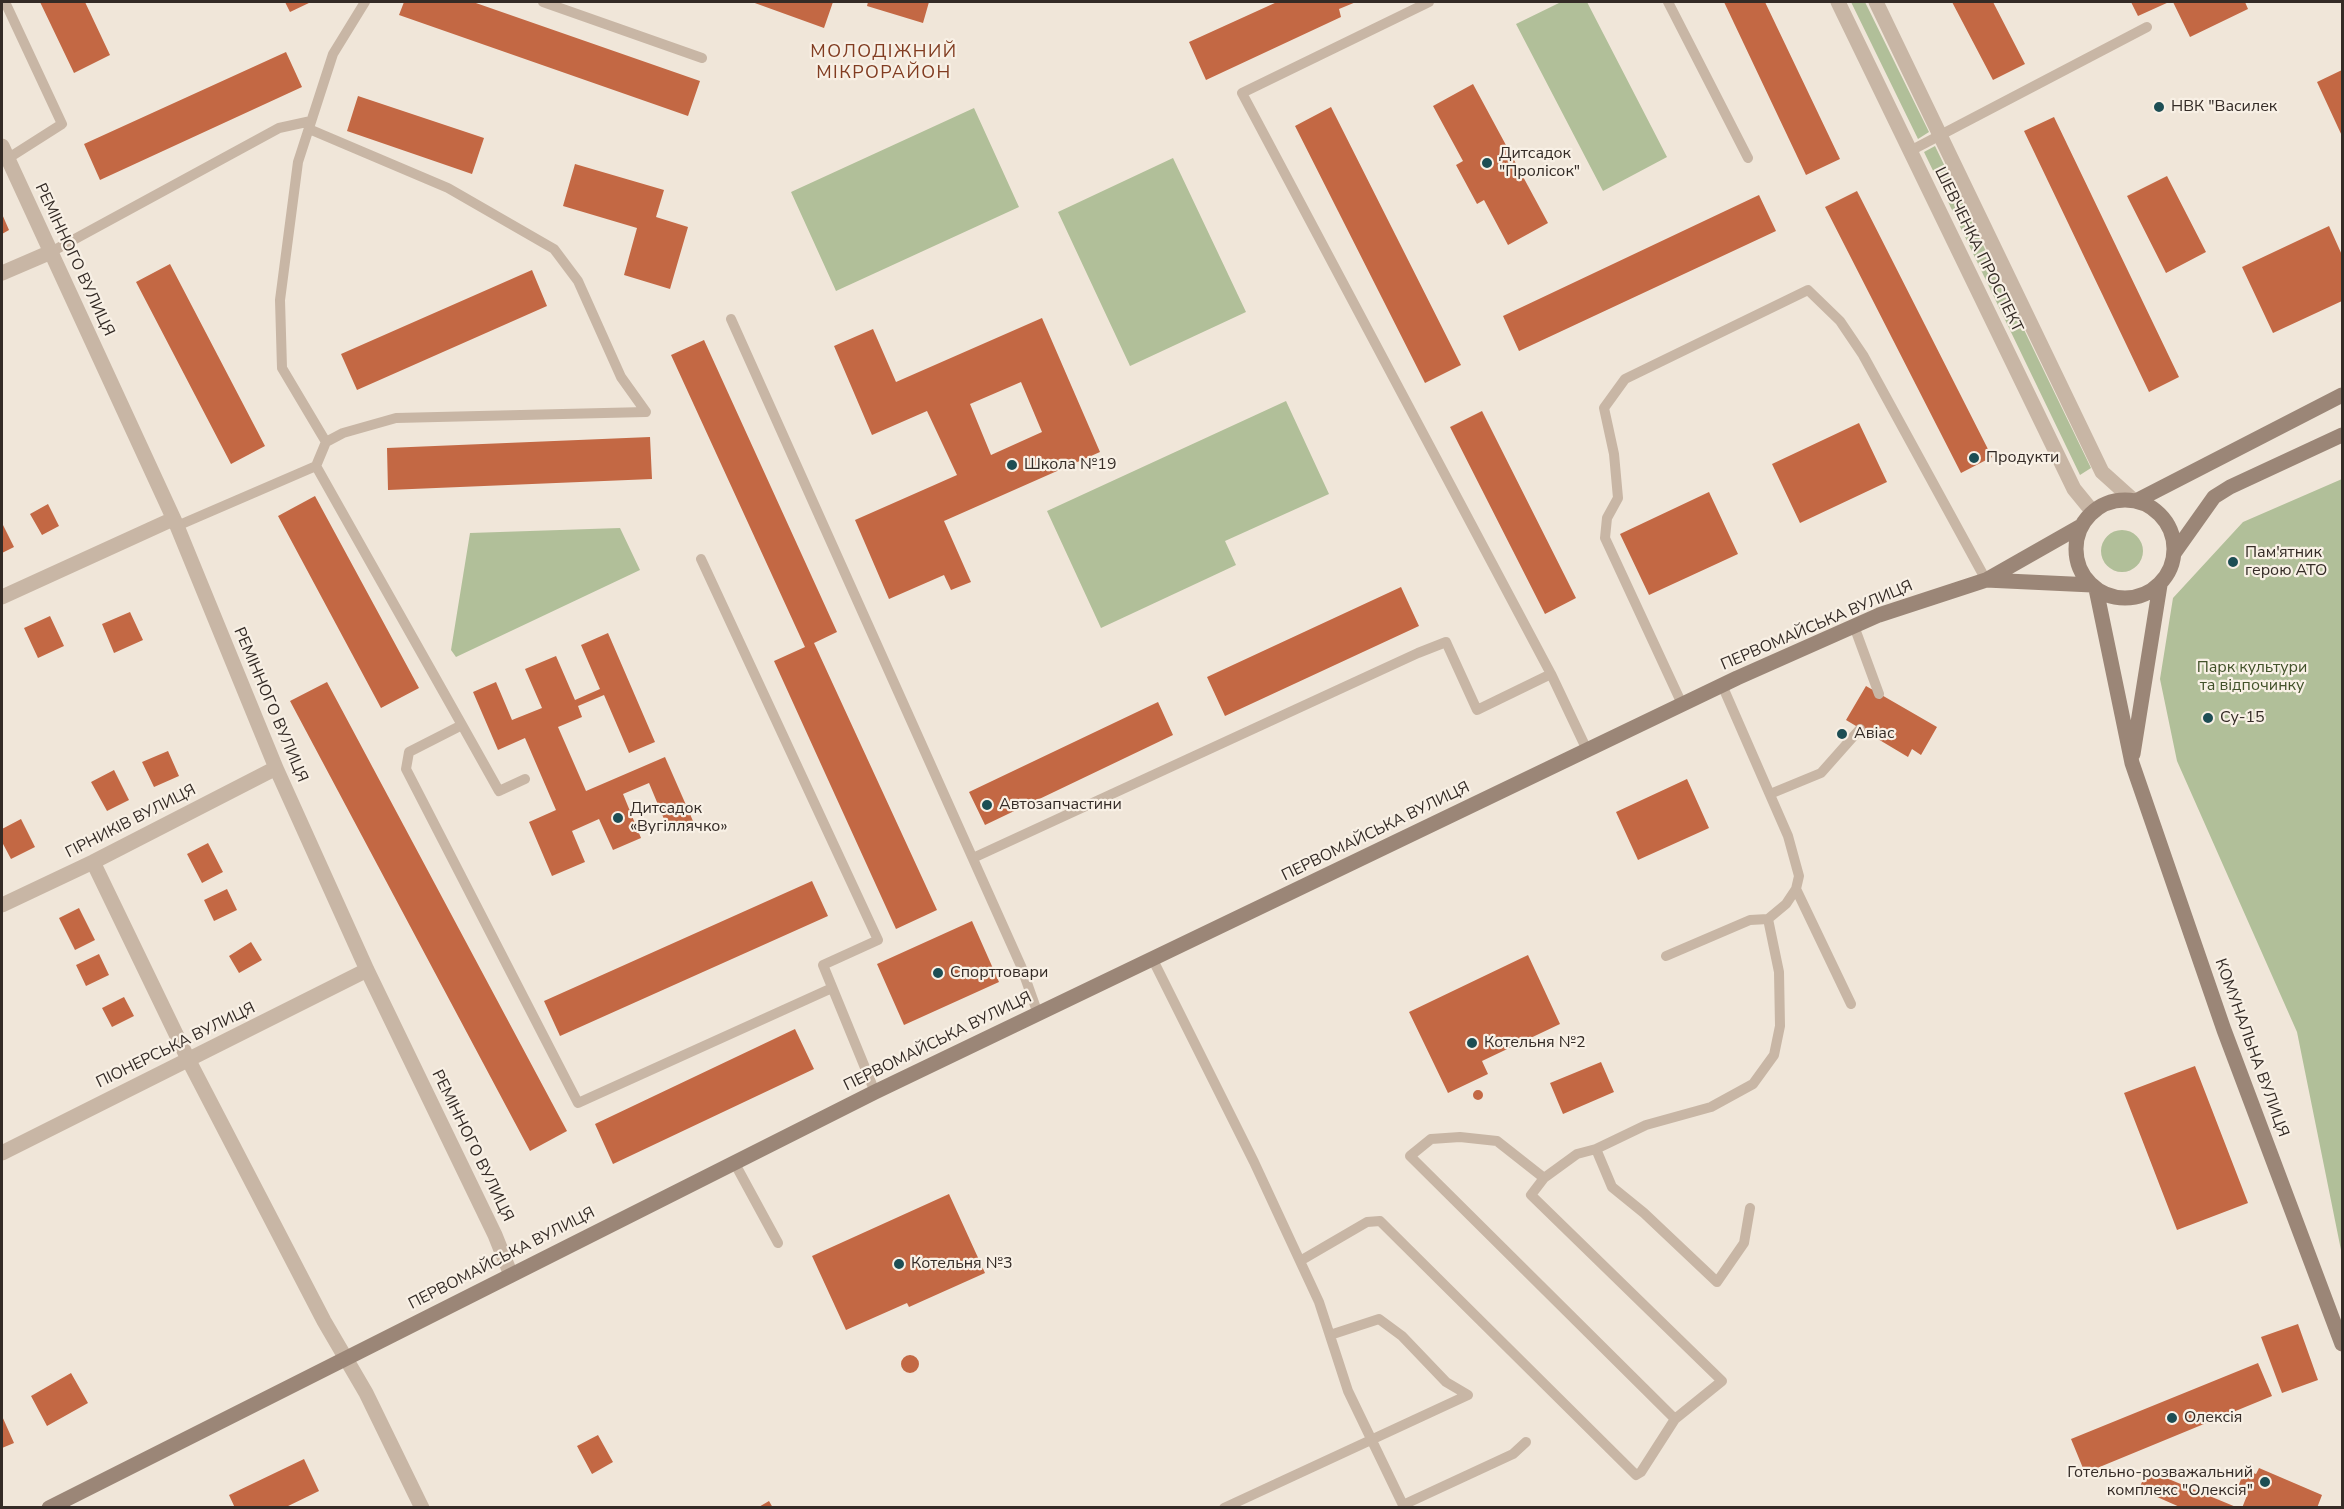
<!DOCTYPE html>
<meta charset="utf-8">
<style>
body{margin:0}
#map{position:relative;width:2344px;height:1509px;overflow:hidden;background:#f0e6d9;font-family:"Nunito Sans",sans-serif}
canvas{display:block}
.frame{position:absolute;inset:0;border:3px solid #342b26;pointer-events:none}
</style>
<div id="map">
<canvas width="2344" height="1509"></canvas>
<div class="frame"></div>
</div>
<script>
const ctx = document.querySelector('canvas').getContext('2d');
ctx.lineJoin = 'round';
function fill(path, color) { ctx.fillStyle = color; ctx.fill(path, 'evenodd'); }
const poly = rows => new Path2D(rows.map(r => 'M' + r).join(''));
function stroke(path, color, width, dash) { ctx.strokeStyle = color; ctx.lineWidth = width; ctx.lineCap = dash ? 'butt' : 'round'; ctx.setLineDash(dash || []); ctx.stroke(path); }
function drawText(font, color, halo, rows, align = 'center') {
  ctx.font = font + ' "Nunito Sans",sans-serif'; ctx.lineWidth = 4.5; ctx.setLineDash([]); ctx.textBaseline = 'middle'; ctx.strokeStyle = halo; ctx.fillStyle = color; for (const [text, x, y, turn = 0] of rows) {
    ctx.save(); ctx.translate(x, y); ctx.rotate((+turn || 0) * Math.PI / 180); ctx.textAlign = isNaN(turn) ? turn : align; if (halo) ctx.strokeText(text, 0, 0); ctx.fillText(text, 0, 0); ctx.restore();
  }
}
fill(poly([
 [1561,2,1587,2,1667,157,1603,191,1516,24],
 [1851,2,1865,2,1929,132,1918,139],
 [974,108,1019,207,836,291,791,192],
 [1935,146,2091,468,2080,475,1924,152],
 [1173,158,1246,312,1130,366,1058,212],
 [1286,401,1329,494,1225,541,1236,565,1101,628,1047,511],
 [2342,479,2342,1255,2297,1032,2177,761,2160,679,2173,598,2243,522],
 [620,528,640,570,456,657,451,650,470,533],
 '2101 551a21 21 0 1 1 42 0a21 21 0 1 1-42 0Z'
]), '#b1bf99');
fill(poly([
 [40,2,85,2,110,55,74,73],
 [285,2,311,2,290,12],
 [404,2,473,2,700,81,688,116,399,15],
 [752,2,833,2,824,28],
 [868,2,929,2,923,23,867,6],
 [1277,2,1356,2,1339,9,1341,17,1206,80,1189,42],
 [1724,2,1765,2,1840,159,1806,175],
 [1952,2,1993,2,2025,64,1993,80],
 [2131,2,2169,2,2138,16],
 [2173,2,2245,2,2248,9,2190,37],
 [286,52,302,87,100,180,84,144],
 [2342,70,2342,136,2317,82],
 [1473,84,1548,223,1508,245,1484,200,1477,204,1456,165,1463,161,1433,106],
 [358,96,484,138,472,174,347,131],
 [1331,107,1461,365,1425,383,1295,126],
 [2054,117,2179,377,2149,392,2024,131],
 [575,164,664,190,656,217,688,227,670,289,624,275,637,228,563,206],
 [2167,176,2206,252,2166,273,2127,196],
 [1857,191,1992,457,1961,473,1825,207],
 [1759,195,1776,231,1519,351,1503,316],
 [2,214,9,230,2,234],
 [2329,226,2342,255,2342,301,2273,333,2242,267],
 [170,264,265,446,231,464,136,282],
 [532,270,547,306,357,390,341,354],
 [1042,318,1100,452,944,521,971,582,951,590,944,575,889,599,855,520,957,475,927,411,872,435,834,346,873,329,896,382],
 [1021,382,1042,432,991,455,970,404],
 [704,340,837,632,814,643,937,910,896,929,774,661,805,647,671,355],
 [1482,411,1576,598,1545,614,1450,427],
 [1859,423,1887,482,1800,523,1772,464],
 [650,437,652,479,388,490,387,448],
 [1709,492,1738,554,1649,595,1620,534],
 [315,496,419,688,381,708,278,516],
 [48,504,59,526,42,535,30,514],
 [2,523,14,547,2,553],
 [1401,587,1419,626,1225,716,1207,677],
 [130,612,143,640,114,653,102,624],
 [50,616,64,646,38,658,24,628],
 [608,633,655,742,629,753,604,695,578,706,582,717,558,727,586,791,665,757,693,821,669,831,649,783,623,794,641,838,613,850,599,819,572,831,585,862,552,876,529,822,556,810,525,738,498,750,473,692,496,682,512,720,542,708,525,669,556,656,575,700,600,689,581,645],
 [327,682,567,1131,530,1151,290,701],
 [1866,686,1937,727,1921,755,1912,749,1908,757,1846,720],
 [1158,702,1173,735,985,825,969,792],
 [168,751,179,776,154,787,142,762],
 [114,770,129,800,107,811,91,782],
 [1687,779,1709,828,1638,860,1616,812],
 [21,819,35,847,11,859,2,842,2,829],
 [208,843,223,872,202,883,187,854],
 [812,881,828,916,560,1036,544,1001],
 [227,889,237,910,214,921,204,900],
 [79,908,95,940,75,950,59,918],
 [972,921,999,982,904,1025,877,964],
 [251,942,262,960,239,973,229,956],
 [99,954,109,975,86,986,76,965],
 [1528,955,1560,1024,1482,1061,1488,1074,1448,1093,1409,1012],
 [124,997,134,1016,112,1027,102,1008],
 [795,1029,814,1069,613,1164,595,1124],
 [1601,1062,1614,1092,1563,1114,1550,1083],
 [2195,1066,2248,1203,2177,1230,2124,1093],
 '1473 1095a5 5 0 1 1 10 0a5 5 0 1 1-10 0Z',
 [949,1194,985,1273,909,1307,907,1303,846,1330,812,1256],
 [2298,1324,2318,1380,2282,1393,2261,1337],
 '901 1364a9 9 0 1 1 18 0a9 9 0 1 1-18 0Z',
 [2258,1363,2272,1396,2085,1473,2071,1439],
 [71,1373,88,1403,47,1426,31,1396],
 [2,1416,14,1443,2,1448],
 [598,1435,613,1462,592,1474,577,1446],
 [304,1459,319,1491,284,1508,235,1508,229,1495],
 [2259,1468,2322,1495,2317,1508,2242,1508,2248,1493,2237,1489,2245,1470,2256,1474],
 [2147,1470,2236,1507,2236,1508,2182,1508,2139,1489],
 [769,1501,773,1508,757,1508]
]), '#c36844');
stroke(poly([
 [5,2,62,124,7,159],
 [543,2,702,58],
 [1429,2,1242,93,1551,674,1587,750],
 [1668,2,1748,158],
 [1910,151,2147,27],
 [51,252,279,128,311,121],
 [731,319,1021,966,1038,1014],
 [326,442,282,368,280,300,298,162,333,54,365,2],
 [316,466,462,725],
 [177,526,316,466,326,442,343,433,396,418,646,412,621,377,578,281,554,249,448,188,309,129],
 [701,559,878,940,823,965,875,1092],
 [1854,626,1879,694],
 [1722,685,1788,836,1799,876,1796,889,1786,904,1768,919],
 [1682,704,1605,538,1607,518,1618,498,1614,454,1604,408,1625,379,1808,290,1840,321,1863,355,1986,580],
 [525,779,499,791,462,725,409,752,406,769,578,1103,832,988],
 [1770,794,1821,773,1860,729],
 [973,858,1418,653,1446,642,1477,710,1551,674],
 [1796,889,1851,1004],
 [1153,960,1254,1162,1319,1302,1348,1391,1403,1505,1513,1454,1526,1442],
 [1596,1149,1646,1125,1711,1107,1753,1084,1774,1055,1780,1026,1779,972,1768,919,1750,920,1666,956],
 [734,1162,778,1243],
 [1544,1178,1577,1154,1596,1149,1612,1187,1644,1213,1717,1282,1744,1243,1750,1208],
 [1300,1261,1367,1222,1380,1221,1636,1475,1641,1472,1675,1419,1410,1156,1431,1139,1460,1137,1497,1141,1544,1178,1531,1195,1722,1381,1675,1419],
 [1224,1508,1468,1395,1446,1382,1402,1336,1379,1319,1330,1335]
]), '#c8b6a5', 10);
stroke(poly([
 [1838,2,2074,489,2092,511],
 [1876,2,2102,472,2132,499],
 [2,146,177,526,276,768,367,970,495,1235,511,1275],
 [2,273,51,252],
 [2,597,173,519],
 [93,862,189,1061,324,1321,366,1393,422,1508],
 [2,905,93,862,276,768],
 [2,1153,367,970]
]), '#c8b6a5', 15);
stroke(poly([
 '2076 549a49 49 0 1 1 98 0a49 49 0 1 1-98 0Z',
 [2138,500,2342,395],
 [2175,552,2214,497,2230,487,2342,435],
 [1986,580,2092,585],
 [2096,589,2132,763,2224,1030,2342,1344],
 [2133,754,2160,585],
 [49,1508,875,1092,1737,678,1879,615,1986,580,2081,526]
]), '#9b8677', 15);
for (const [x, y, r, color] of [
 [2159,107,6,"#1d4e54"],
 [1487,163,6,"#1d4e54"],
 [1974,458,6,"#1d4e54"],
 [1012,465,6,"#1d4e54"],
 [2233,562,6,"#1d4e54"],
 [2208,718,6,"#1d4e54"],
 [1842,734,6,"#1d4e54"],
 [987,805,6,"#1d4e54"],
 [618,818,6,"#1d4e54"],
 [938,973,6,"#1d4e54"],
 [1472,1043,6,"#1d4e54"],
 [899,1264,6,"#1d4e54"],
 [2172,1418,6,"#1d4e54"],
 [2265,1482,6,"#1d4e54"]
]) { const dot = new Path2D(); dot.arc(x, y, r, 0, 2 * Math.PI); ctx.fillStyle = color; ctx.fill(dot); stroke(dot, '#f8f0e5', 2); }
drawText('16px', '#342b26', '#f8f0e5', [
 ["НВК \"Василек",2171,107],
 ["Дитсадок",1499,154],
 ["\"Пролісок\"",1499,172],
 ["Продукти",1986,458],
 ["Школа №19",1024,465],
 ["Пам'ятник",2245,553],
 ["герою АТО",2245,571],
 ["Су-15",2220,718],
 ["Авіас",1854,734],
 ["Автозапчастини",999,805],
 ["Дитсадок",630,809],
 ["«Вугіллячко»",630,827],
 ["Спорттовари",950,973],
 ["Котельня №2",1484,1043],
 ["Котельня №3",911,1264],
 ["Олексія",2184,1418],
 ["Готельно-розважальний",2253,1473,"right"],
 ["комплекс \"Олексія\"",2253,1491,"right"]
], 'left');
drawText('16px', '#342b26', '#f8f0e5', [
 ["ШЕВЧЕНКА ПРОСПЕКТ",1978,250,64],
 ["РЕМІННОГО ВУЛИЦЯ",74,260,65],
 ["ПЕРВОМАЙСЬКА ВУЛИЦЯ",1817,626,-23],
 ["РЕМІННОГО ВУЛИЦЯ",270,705,67],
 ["ГІРНИКІВ ВУЛИЦЯ",131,822,-27],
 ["ПЕРВОМАЙСЬКА ВУЛИЦЯ",1376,832,-26],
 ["ПЕРВОМАЙСЬКА ВУЛИЦЯ",938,1042,-26],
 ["ПІОНЕРСЬКА ВУЛИЦЯ",176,1046,-26],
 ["КОМУНАЛЬНА ВУЛИЦЯ",2251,1048,70],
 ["РЕМІННОГО ВУЛИЦЯ",472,1146,64],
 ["ПЕРВОМАЙСЬКА ВУЛИЦЯ",502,1259,-27]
]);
drawText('16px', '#42522a', '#f8f0e5', [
 ["Парк культури",2252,668],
 ["та відпочинку",2252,686]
]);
ctx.letterSpacing = '1.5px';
drawText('18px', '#813c21', '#f8f0e5', [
 ["МОЛОДІЖНИЙ",884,53],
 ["МІКРОРАЙОН",884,74]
]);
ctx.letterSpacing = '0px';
</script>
